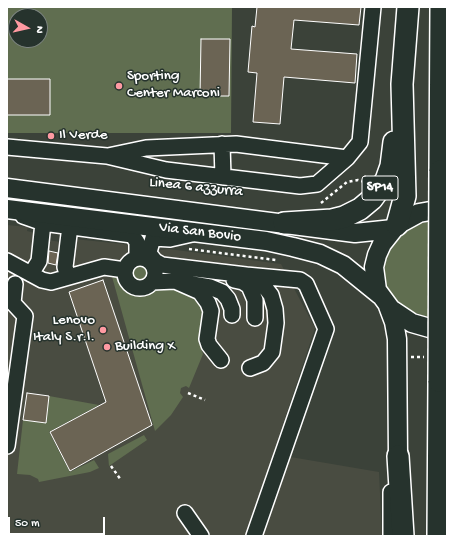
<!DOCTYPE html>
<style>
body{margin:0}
#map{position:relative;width:454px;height:543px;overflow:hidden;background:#3b4239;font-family:"Gochi Hand",sans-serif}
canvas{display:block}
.frame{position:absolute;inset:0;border:8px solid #fff;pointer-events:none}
.north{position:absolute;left:8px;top:8px;width:40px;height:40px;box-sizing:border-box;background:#26332d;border:1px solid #7d8581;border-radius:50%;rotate:98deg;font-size:11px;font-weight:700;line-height:16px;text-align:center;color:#fff}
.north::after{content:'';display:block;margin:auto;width:14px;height:18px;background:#ff9aa2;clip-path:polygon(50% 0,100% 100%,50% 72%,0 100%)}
.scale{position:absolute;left:8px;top:517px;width:97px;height:18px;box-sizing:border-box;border:2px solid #fff;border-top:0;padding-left:5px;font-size:12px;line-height:14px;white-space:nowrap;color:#fff;-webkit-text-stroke:3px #26332d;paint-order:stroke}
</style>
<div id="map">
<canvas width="454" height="543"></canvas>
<div class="frame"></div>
<div class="north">N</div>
<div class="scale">50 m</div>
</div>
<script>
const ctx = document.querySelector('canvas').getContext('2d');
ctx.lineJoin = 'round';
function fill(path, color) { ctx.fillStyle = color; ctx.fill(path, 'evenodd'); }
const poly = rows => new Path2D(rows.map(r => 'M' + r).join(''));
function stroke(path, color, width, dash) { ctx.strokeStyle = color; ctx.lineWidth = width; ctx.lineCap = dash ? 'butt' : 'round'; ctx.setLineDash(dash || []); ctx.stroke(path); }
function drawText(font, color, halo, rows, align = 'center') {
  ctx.font = font + ' "Gochi Hand",sans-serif'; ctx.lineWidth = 3; ctx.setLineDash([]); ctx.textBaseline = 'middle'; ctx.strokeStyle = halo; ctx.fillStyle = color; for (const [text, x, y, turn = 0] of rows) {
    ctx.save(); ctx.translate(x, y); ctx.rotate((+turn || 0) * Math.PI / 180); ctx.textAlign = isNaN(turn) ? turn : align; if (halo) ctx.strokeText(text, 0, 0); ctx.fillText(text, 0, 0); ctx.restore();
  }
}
fill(poly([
 [7,225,28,227,27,231,36,233,36,238,73,244,74,239,123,244,155,251,169,249,281,264,315,328,273,454,379,472,382,536,7,536]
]), '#494c41');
fill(poly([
 [7,7,232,7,231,133,7,133],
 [16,16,40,16,40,40,16,40],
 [432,220,431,319,406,309,394,298,386,286,384,267,388,253,400,236,412,227],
 [142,263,149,269,149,278,200,296,204,312,199,343,203,354,189,388,186,386,181,388,180,393,183,397,171,415,155,431,111,273,125,279,131,278,131,268,136,264],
 [49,396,99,405,49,432,70,472,94,460,99,468,90,472,39,482,38,479,30,475,17,474,23,420,45,423],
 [144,435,147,440,109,466,108,454]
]), '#606e50');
const building = poly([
 [257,7,361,7,359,25,294,20,291,49,357,54,355,83,284,77,280,124,253,122,257,73,248,72,252,26,255,27,257,7],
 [201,39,230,39,229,96,200,96,201,39],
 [7,79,50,79,50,115,7,115,7,79],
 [49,251,58,253,56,265,48,263,49,251],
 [103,280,152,425,70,471,50,432,106,402,69,292,103,280],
 [27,393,49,396,46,423,23,420,27,393]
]);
fill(building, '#6b6454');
stroke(building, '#fff', 1);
const minor = poly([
 [222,144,223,177],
 [7,147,107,156,166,170,300,186,317,184,347,158,360,142,373,7],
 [108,156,146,148,236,144,347,158],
 [23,216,43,223,132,235,137,242,137,258],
 [192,234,170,239,153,238,149,252,151,256,155,261,162,265,246,275,264,286,271,295,275,309,276,323,272,352,263,363,250,368],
 '125 273a15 15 0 1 1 30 0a15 15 0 1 1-30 0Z',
 [7,261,42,280,51,282,104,267,125,270],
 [31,274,39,261,43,223],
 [246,275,300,280,306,284,326,329,254,536],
 [68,277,65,267,70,226],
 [234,280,243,282,249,286,255,300,255,318],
 [175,281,200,292,208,303,211,311,207,339,209,345,221,360],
 [152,282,175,281,210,287,222,292,228,299,232,309,232,315],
 [7,446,25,316,13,303,15,284],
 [391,492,391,536],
 [185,513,201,536]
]);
const major = poly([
 [7,188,355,233,393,229],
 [447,208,419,213,397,225,382,244,377,255,374,267,377,290,391,309,412,323,447,333],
 [7,209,266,241,293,247,320,254,343,265,380,295],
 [388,306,394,322,397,339,398,456]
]);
const highway = poly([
 [440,171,441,7],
 [284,223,332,220,344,217,360,209,372,199,386,180,391,166,394,142],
 [397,225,405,196,402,84,408,7],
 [398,456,403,536],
 [438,536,439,381]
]);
stroke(minor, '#fff', 18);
stroke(major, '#fff', 21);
stroke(highway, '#fff', 24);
stroke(poly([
 [321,203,347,182,358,180,365,182],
 [189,249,276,260],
 [411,357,424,357],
 [188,393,205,400],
 [111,466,121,480]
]), '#fff', 2.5, [3, 3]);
stroke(minor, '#26332d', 15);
stroke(major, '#26332d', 18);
stroke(highway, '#26332d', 21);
const highwayBridge = poly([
 [439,381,440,171]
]);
stroke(highwayBridge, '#fff', 24, []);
stroke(highwayBridge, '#26332d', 21);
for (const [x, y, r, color] of [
 [119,86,4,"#ff9aa2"],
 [51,136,4,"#ff9aa2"],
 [103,330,4,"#ff9aa2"],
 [107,347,4,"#ff9aa2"]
]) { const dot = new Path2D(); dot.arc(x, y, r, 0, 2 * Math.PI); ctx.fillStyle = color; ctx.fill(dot); stroke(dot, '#26332d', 1.5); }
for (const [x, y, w] of [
 [380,188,36]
]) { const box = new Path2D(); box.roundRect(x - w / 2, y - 12, w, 24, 3); ctx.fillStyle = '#26332d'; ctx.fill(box); stroke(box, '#fff', 1); }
drawText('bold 14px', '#fff', null, [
 ["SP14",380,188]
]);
drawText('15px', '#fff', '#26332d', [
 ["Sporting",127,77],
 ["Center Marconi",127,94],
 ["Il Verde",59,136],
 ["Lenovo",95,321,"right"],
 ["Italy S.r.l.",95,338,"right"],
 ["Building X",115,347]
], 'left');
drawText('15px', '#fff', '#26332d', [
 ["Linea 6 azzurra",196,188,6],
 ["Via San Bovio",200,233,7]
]);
</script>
